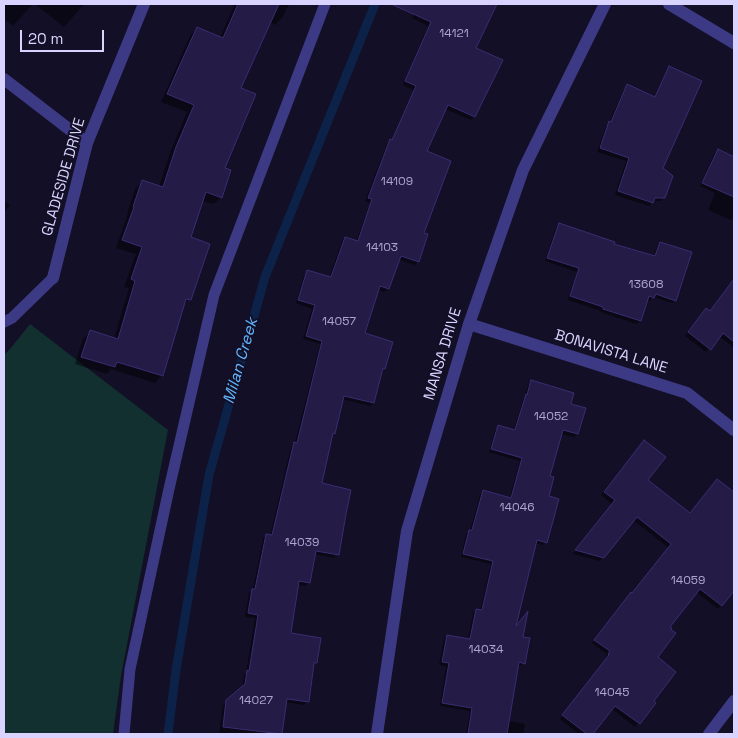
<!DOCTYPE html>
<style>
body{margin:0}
#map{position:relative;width:738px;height:738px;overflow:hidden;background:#130f26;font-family:"Space Grotesk",sans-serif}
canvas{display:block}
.frame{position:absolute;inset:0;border:5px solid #d9d4ff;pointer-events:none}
.scale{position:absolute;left:20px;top:30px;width:84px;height:22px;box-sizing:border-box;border:2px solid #d9d4ff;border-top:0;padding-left:6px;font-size:15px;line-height:18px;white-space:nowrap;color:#d9d4ff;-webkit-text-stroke:4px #130f26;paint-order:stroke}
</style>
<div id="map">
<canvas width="738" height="738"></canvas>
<div class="frame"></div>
<div class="scale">20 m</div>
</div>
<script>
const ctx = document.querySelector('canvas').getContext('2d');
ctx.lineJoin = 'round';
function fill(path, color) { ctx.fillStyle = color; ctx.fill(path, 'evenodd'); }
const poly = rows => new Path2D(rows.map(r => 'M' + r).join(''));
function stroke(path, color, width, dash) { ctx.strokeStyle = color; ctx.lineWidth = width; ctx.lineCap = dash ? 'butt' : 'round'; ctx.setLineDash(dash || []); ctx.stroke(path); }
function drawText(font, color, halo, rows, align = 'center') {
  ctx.font = font + ' "Space Grotesk",sans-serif'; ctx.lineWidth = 4; ctx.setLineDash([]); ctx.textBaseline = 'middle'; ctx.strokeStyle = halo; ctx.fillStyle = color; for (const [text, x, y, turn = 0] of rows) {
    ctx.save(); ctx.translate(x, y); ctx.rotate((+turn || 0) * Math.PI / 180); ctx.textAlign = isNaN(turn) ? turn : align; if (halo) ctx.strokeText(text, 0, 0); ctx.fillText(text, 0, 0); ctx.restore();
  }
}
fill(poly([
 [30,324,168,430,121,676,113,734,4,734,4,355,10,349]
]), '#12302f');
fill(poly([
 [4,4,33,4,13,26,4,19],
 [35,4,84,4,64,27],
 [233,4,289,4,282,18,275,25,269,22,240,89,224,169,221,197,214,204,202,201,189,238,189,299,183,306,162,375,155,383,111,369,107,374,75,364,83,339,90,332,114,339,129,288,124,287,136,254,116,248,128,214,127,214,135,189,142,182,159,187,170,153,187,112,161,102,190,36,197,28,220,38,234,6,232,5],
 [419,4,496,4,475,48,501,60,474,117,471,120,445,109,425,152,423,234,418,262,414,265,398,259,388,289,384,292,377,290,364,334,384,368,381,371,373,403,370,406,342,399,333,433,331,436,320,484,337,554,334,558,314,554,309,583,305,586,298,585,290,634,316,663,313,665,308,701,304,705,285,702,281,734,219,734,223,705,242,688,244,675,246,673,255,618,245,617,249,593,253,589,263,539,266,535,270,536,291,447,295,443,320,344,303,339,312,309,296,303,304,275,308,272,329,278,342,241,345,238,356,242,370,203,365,201,387,144,391,141,414,90,403,85,428,26,412,18],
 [670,68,661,169,664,198,661,201,653,201,649,206,615,195,626,161,597,152,606,126,609,123,624,89,628,86,654,98,666,71],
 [718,151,734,159,734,218,731,220,708,210,715,193,700,186,714,154],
 [4,201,10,205,4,213],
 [559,224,613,244,653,257,657,247,660,243,675,300,672,303,653,297,650,301,647,300,640,321,636,324,600,312,601,311,568,300,577,272,545,261,556,228],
 [731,285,734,288,734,348,719,336,706,352,685,336,703,313,710,312],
 [532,382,570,405,584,409,577,434,574,437,561,434,549,477,546,542,543,545,535,543,514,630,522,638,524,663,520,666,517,666,508,721,525,724,523,734,466,734,470,711,440,706,446,666,439,665,444,639,448,636,468,640,473,613,476,610,480,611,491,564,461,557,466,534,470,531,480,495,483,492,509,499,520,461,489,452,495,430,499,426,514,431,523,399,525,397,528,385],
 [641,445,646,480,690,514,730,488,734,491,734,589,718,609,696,592,669,627,656,658,652,701,655,703,635,727,612,709,592,734,579,734,560,719,607,659,605,658,608,655,592,643,627,597,632,595,669,548,633,520,600,561,573,554,612,504,601,495]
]), '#0007');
stroke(poly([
 [168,734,176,670,209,475,265,277,375,4]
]), '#0c2248', 9);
const building = poly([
 [238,4,279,4,241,88,256,94,225,168,231,170,222,198,206,192,191,237,210,244,191,300,186,299,163,376,117,362,115,367,81,357,90,330,118,339,135,281,131,279,142,247,122,240,134,207,133,207,142,180,163,187,176,147,194,105,167,94,178,69,197,27,223,38,238,4],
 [391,4,497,4,476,48,503,60,475,117,448,105,427,151,451,161,424,233,428,234,419,262,401,256,389,289,380,286,365,333,393,342,385,369,383,368,374,403,344,396,335,434,333,433,322,483,351,490,346,514,339,555,316,551,310,583,299,581,291,633,321,638,317,663,314,663,309,702,287,699,282,734,223,727,226,700,245,684,247,670,249,671,258,615,248,613,252,589,255,589,266,534,272,535,294,442,297,443,322,341,306,336,315,305,298,300,307,270,331,277,345,237,358,241,372,199,368,198,390,139,392,140,416,86,405,81,431,22,391,4],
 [669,66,702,81,663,168,673,176,665,198,655,198,653,203,618,191,629,158,600,148,609,121,611,122,627,84,655,97,669,66],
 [718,149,734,157,734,197,702,183,718,149],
 [559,223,615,242,614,244,655,256,660,242,692,252,676,301,656,294,654,298,649,296,641,321,603,309,603,307,570,296,579,268,547,258,559,223],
 [734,279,734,342,723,333,711,350,688,332,706,308,710,311,734,279],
 [531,380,574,393,571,404,586,408,578,434,563,430,550,476,554,477,549,496,559,499,547,543,537,540,516,626,528,611,523,637,530,638,525,664,519,662,507,734,468,734,472,708,442,703,449,663,442,662,447,635,470,639,476,609,482,610,493,561,463,554,469,530,472,530,483,490,511,498,522,458,491,449,498,425,515,430,526,394,527,395,531,380],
 [644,440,666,457,648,480,690,513,717,479,734,492,734,591,722,606,700,589,670,627,672,628,671,630,676,633,658,657,676,672,654,701,656,703,640,724,615,706,593,734,587,734,562,715,609,655,608,654,610,651,594,640,631,592,632,593,671,544,637,517,604,558,575,550,615,500,604,492,644,440]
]);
fill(building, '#241b47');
stroke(building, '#3b2d73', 1);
stroke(poly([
 [4,322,12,318,53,278],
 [124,734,130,669,169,489,214,295,325,4]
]), '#3d3a85', 11);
stroke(poly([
 [669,4,734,43],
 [4,79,87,143],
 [53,278,87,143,144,4],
 [469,324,687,393,734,430],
 [377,734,407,531,469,324,523,170,605,4],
 [709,734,734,701]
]), '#3d3a85', 12);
drawText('12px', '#aca6d1', null, [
 ["14121",454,34],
 ["14109",397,182],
 ["14103",382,248],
 ["13608",646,285],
 ["14057",339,322],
 ["14052",551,417],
 ["14046",517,508],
 ["14039",302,543],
 ["14059",688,581],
 ["14034",486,650],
 ["14045",612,693],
 ["14027",256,701]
]);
drawText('15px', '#d9d4ff', '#130f26', [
 ["GLADESIDE DRIVE",64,177,-74],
 ["BONAVISTA LANE",611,352,17],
 ["MANSA DRIVE",443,354,-73]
]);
drawText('italic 16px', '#62b6ff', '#130f26', [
 ["Milan Creek",241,361,-74]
]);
</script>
